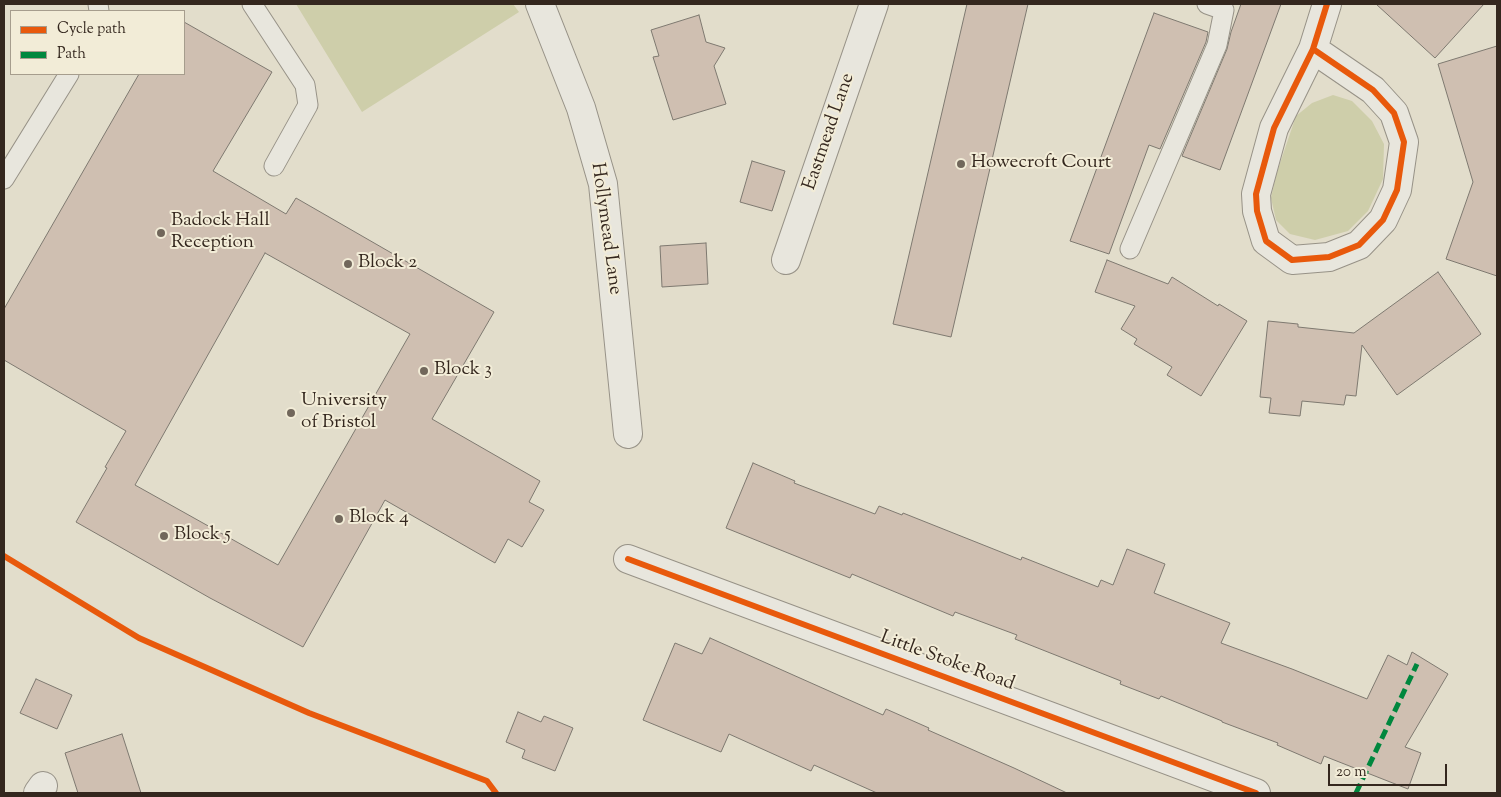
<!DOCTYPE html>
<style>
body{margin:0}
#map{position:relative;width:1501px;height:797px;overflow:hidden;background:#e2ddcb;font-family:"Sorts Mill Goudy",serif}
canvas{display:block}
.frame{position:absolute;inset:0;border:5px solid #34271e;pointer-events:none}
.legend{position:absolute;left:10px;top:10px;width:175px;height:65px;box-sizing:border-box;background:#f2ecd7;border:1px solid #a69d8d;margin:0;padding:6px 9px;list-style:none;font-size:15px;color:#34271e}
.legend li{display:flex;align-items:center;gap:10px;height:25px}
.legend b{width:25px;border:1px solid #a69d8d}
.scale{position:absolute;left:1328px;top:764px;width:119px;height:22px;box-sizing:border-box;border:2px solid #34271e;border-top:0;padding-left:6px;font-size:15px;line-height:18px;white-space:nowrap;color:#34271e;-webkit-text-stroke:4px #f2ecd7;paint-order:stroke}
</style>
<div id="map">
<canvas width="1501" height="797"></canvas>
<div class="frame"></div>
<ul class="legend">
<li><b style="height:6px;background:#e8590c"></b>Cycle path</li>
<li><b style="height:6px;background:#00873e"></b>Path</li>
</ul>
<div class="scale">20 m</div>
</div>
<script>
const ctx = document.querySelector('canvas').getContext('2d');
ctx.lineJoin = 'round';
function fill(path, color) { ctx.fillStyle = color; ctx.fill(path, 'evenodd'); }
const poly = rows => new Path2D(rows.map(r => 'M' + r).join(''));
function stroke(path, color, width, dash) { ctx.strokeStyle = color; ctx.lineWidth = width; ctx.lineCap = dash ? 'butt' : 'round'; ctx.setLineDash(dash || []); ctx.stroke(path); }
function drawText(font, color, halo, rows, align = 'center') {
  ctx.font = font + ' "Sorts Mill Goudy",serif'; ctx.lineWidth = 4; ctx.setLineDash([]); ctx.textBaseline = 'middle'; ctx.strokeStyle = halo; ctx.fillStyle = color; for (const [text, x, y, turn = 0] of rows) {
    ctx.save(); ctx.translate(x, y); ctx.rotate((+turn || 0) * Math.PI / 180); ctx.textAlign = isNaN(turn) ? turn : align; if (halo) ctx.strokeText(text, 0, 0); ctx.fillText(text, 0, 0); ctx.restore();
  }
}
fill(poly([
 [296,4,513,4,519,12,362,112],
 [1333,95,1352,101,1372,121,1384,144,1383,179,1368,211,1348,231,1315,240,1290,234,1276,220,1271,198,1276,175,1296,116,1312,103]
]), '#ceceaa');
const building = poly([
 [967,4,1028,4,951,337,893,324,967,4],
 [1241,4,1281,4,1220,170,1182,156,1227,49,1231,32,1241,4],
 [1376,4,1484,4,1435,58,1376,4],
 [1154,13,1208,32,1206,42,1160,149,1149,145,1109,254,1070,241,1154,13],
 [699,15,706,42,725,48,714,66,726,104,673,120,653,57,659,56,651,30,699,15],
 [184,22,272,72,213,171,286,214,296,198,494,312,432,419,540,481,529,502,544,510,522,547,508,539,495,563,385,500,303,647,210,598,76,522,107,468,105,467,126,431,4,360,4,309,139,74,184,74,184,22],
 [265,253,410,334,278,565,135,485,265,253],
 [1497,46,1497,276,1446,259,1473,182,1438,64,1497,46],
 [752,161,785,171,772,211,740,202,752,161],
 [706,243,708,284,662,287,660,246,706,243],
 [1107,260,1168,284,1172,277,1218,306,1219,304,1247,321,1201,396,1167,375,1172,367,1134,344,1137,339,1121,329,1135,306,1095,292,1107,260],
 [1438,272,1481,334,1397,395,1362,345,1356,396,1346,395,1344,405,1302,401,1300,416,1269,413,1271,398,1260,397,1268,321,1298,324,1298,327,1354,333,1438,272],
 [753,463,795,481,794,483,875,514,879,506,902,515,903,513,1021,560,1022,557,1098,587,1101,580,1113,585,1127,549,1165,564,1154,593,1230,623,1221,643,1292,669,1367,699,1388,655,1407,665,1412,652,1448,674,1405,747,1421,753,1408,789,1324,756,1321,764,1277,745,1278,743,1222,722,1222,721,1161,696,1159,699,1120,684,1121,681,1015,639,1017,635,955,612,953,616,852,574,850,578,726,528,753,463],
 [710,638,883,715,886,709,929,728,928,730,1014,768,1067,793,877,793,814,765,811,771,729,734,721,752,643,720,675,643,702,654,710,638],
 [36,679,72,695,57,729,20,713,36,679],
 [518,712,541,722,544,716,573,728,555,771,522,758,525,750,506,742,518,712],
 [122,734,141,793,78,793,65,753,122,734]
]);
fill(building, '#cfbfb1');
stroke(building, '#7e7970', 1);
const lane = poly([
 [98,4,99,11],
 [252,4,305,85,308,105,274,166],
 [4,179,69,74],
 [1130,249,1217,45,1224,10,1207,4]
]);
const street = poly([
 [540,4,581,108,603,184,628,434],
 [1313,49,1373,90,1394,113,1404,142,1397,190,1383,220,1359,245,1329,257,1292,260,1266,241,1257,211,1256,194,1274,128,1313,49,1327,4],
 [786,260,874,4],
 [628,559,1256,793],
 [38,793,43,786]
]);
stroke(lane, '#979287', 21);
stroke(street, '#979287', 30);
stroke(lane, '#e8e6dd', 19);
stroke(street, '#e8e6dd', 28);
stroke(poly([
 [1356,793,1417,664]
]), '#00873e', 5, [10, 5]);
stroke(poly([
 [1313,49,1373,90,1394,113,1404,142,1397,190,1383,220,1359,245,1329,257,1292,260,1266,241,1257,211,1256,194,1274,128,1313,49,1327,4],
 [4,556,139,638,309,713,487,781,496,793],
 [628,559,1256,793]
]), '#e8590c', 6);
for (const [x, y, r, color] of [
 [961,164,5,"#71675b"],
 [161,233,5,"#71675b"],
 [348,264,5,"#71675b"],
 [424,371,5,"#71675b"],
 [291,413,5,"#71675b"],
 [339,519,5,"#71675b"],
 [164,536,5,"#71675b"]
]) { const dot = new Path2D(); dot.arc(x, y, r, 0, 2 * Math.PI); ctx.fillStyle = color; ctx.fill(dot); stroke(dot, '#f2ecd7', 2); }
drawText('19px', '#34271e', '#f2ecd7', [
 ["Eastmead Lane",830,132,-71],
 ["Hollymead Lane",605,229,82],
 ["Little Stoke Road",947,662,20]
]);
drawText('19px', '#34271e', '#f2ecd7', [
 ["Howecroft Court",971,164],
 ["Badock Hall",171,222],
 ["Reception",171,244],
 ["Block 2",358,264],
 ["Block 3",434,371],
 ["University",301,402],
 ["of Bristol",301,424],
 ["Block 4",349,519],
 ["Block 5",174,536]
], 'left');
</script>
